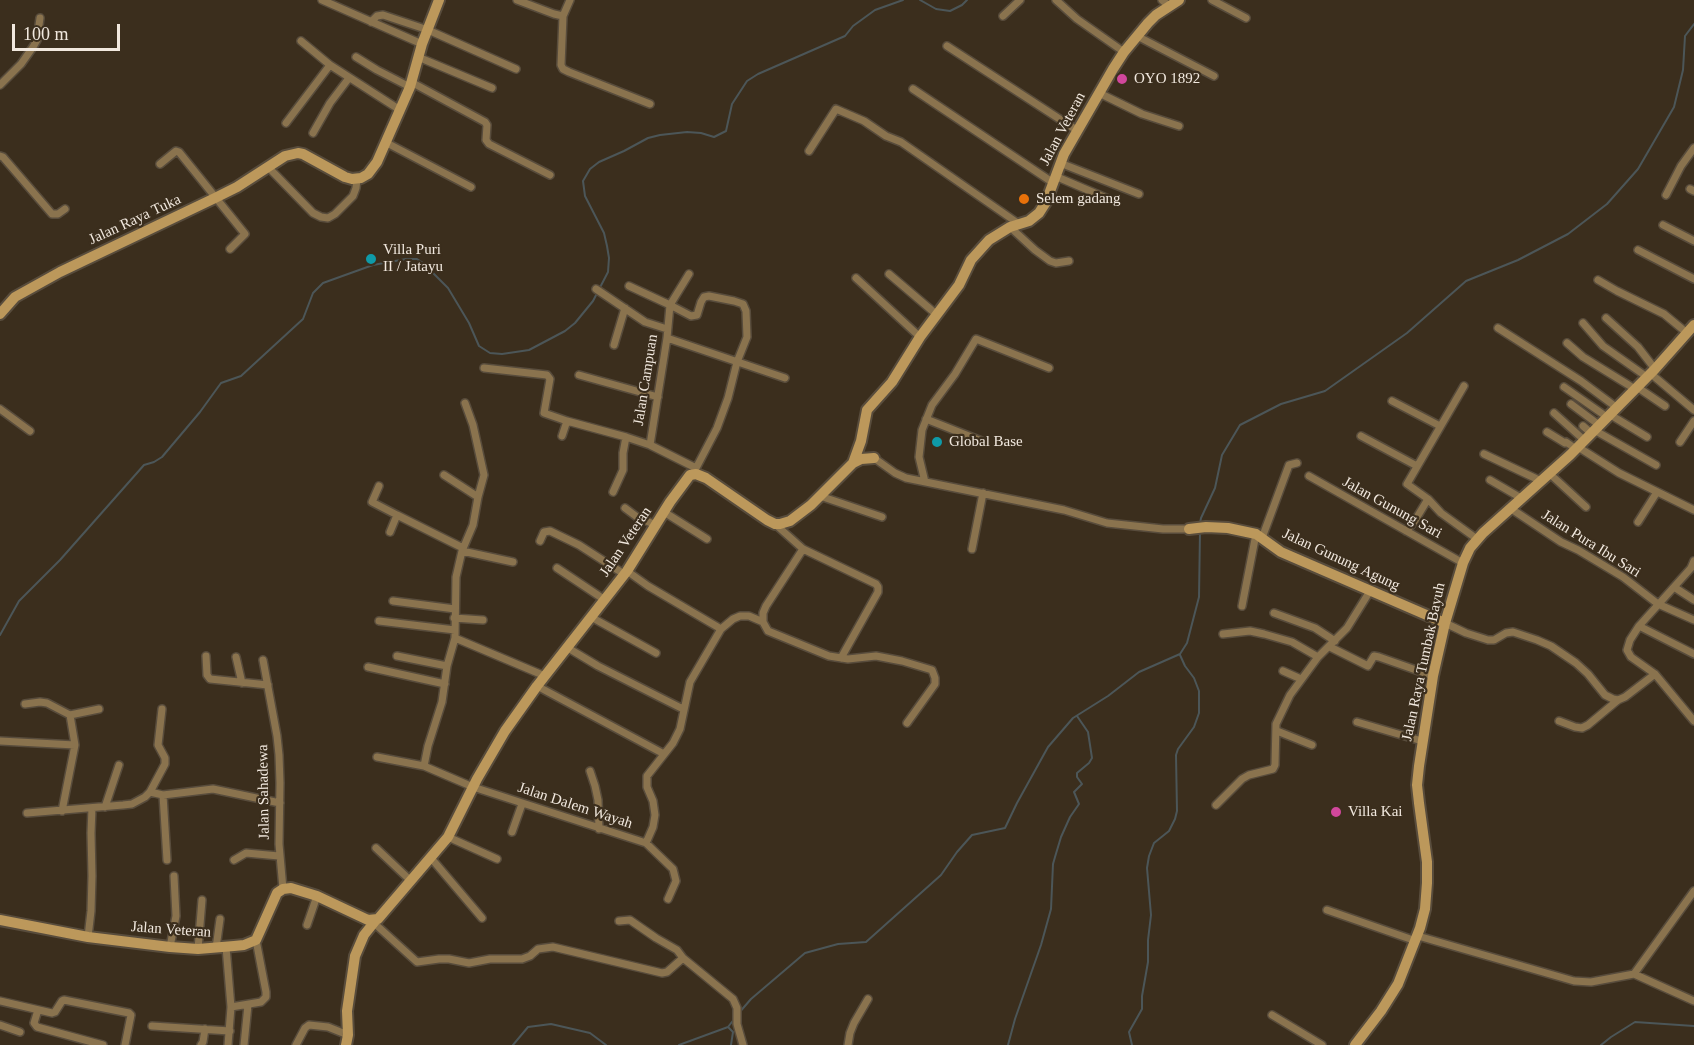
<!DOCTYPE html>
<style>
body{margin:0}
#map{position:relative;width:1694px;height:1045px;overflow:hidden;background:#3b2e1d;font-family:Georgia,serif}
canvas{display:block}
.scale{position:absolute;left:12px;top:24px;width:108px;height:27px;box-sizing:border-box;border:3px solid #f1e8de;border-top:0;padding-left:8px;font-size:18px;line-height:21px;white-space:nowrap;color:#f1e8de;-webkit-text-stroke:4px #3b2e1d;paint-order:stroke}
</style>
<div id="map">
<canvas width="1694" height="1045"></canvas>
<div class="scale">100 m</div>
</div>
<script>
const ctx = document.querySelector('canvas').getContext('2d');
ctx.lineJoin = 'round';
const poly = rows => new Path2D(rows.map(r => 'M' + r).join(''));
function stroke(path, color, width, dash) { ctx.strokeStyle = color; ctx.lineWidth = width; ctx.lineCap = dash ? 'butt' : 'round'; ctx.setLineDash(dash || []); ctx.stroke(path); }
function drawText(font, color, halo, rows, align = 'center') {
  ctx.font = font + ' Georgia,serif'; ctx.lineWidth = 4.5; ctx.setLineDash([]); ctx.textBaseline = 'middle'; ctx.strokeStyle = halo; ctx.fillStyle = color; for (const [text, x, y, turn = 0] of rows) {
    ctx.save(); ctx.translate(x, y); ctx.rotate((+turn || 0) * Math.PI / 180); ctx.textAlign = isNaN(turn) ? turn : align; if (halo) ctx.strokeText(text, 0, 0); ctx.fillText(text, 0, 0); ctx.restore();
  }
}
stroke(poly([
 [920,0,936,9,950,11,962,5,967,0],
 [1200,523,1201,518,1215,488,1222,455,1240,425,1281,404,1325,391,1407,333,1466,281,1518,260,1568,234,1607,204,1638,169,1674,107,1683,70,1685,36,1694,24],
 [0,635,19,601,60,560,144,465,154,462,162,457,200,412,221,383,241,376,303,319,313,293,323,283,373,265,406,259,417,259,423,263,448,288,469,323,479,346,490,353,502,354,529,350,565,331,575,323,593,301,608,272,609,258,607,246,604,233,585,196,583,181,590,169,599,162,624,151,648,138,660,135,687,132,701,133,714,137,726,131,732,104,747,81,758,74,845,36,853,26,875,10,903,0],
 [738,1014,751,999,805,953,838,944,866,942,941,875,957,852,972,835,1005,828,1017,803,1048,747,1073,718,1108,696,1139,672,1180,654,1187,643,1199,597,1200,531],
 [728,1027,733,1032,731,1045],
 [513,1045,528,1027,551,1024,590,1033,606,1045],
 [679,1045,728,1027,735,1018],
 [1008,1045,1015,1019,1041,945,1051,909,1053,864,1055,857,1061,837,1070,817,1079,804,1074,792,1082,784,1077,777,1077,773,1089,763,1092,758,1088,732,1077,716],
 [1132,1045,1129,1032,1142,1009,1142,996,1148,962,1148,940,1151,915,1147,868,1149,856,1154,843,1169,831,1175,819,1177,811,1176,755,1178,749,1194,727,1199,713,1199,691,1194,678,1185,666,1180,655],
 [1601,1045,1611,1037,1635,1022,1694,1026]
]), '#4c5658', 2);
const street = poly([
 [322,0,422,44],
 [517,0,554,14,563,16],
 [570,0,563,16,561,65,563,69,569,72,650,104],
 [1056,0,1077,19,1124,52],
 [1162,0,1169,6],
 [1212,0,1246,18],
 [1003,16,1020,0],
 [371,22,377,16,383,15,428,30,516,69],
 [1137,36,1214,76],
 [301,41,330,65,400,110],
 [947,46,1078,131],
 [356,57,377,70,410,87],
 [418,57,492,88],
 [411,82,485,122,487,125,486,140,489,144,550,175],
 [0,85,21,64,33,47,37,40,40,18],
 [913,89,1052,182],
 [1099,93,1142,114,1179,126],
 [286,123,330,65],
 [313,133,330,103,349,78],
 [385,142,471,187],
 [809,151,836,109,864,121,886,136,901,142,1019,224],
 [0,156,3,157,52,214,58,214,65,209],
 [1060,163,1139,194],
 [160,164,176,151,179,152,245,234,230,249],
 [268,167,313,213,321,217,328,218,335,214,353,196,356,188,357,179],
 [1055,176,1111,200],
 [1690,189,1694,191],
 [1666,195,1681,166,1694,148],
 [1663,225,1694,241],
 [1010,227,1035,250,1050,261,1056,263,1069,261],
 [1638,250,1694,279],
 [689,274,670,305,667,338,650,445,696,468],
 [889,274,936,314],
 [856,278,920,337],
 [1598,280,1617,291,1664,314,1687,333],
 [629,286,670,305,691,316,697,315,701,302,704,297,709,296,734,301,743,304,746,311,747,337,737,362,728,398,717,428,693,474],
 [596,289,645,322,667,329],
 [1606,318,1638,347,1655,369],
 [1583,323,1603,346,1647,377],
 [1498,328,1581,381,1616,407],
 [667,338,785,378],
 [1567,343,1583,357,1635,389],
 [614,345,625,308],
 [484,368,547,375,550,379,544,413,567,421],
 [1650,373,1694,410],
 [579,375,658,397],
 [1464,386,1407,484,1428,499,1441,513,1477,539],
 [1564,387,1607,417],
 [1637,387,1665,406],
 [1392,401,1440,426],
 [1571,404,1599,425],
 [0,409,30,431],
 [1554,413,1584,440],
 [1609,414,1647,437],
 [926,419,984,442],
 [1583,426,1591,433],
 [1594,430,1656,465],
 [1547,432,1565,443,1566,442,1576,449],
 [562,436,567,421,626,437],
 [1361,436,1417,466],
 [1680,442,1694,421],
 [1578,447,1619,473,1694,510],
 [1484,454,1541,481],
 [874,458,895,473,906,478,1064,510,1107,523,1163,529,1189,529],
 [1550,474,1586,507],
 [444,475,478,497],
 [1309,476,1463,563],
 [1490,480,1521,498],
 [925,482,919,457,922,430,932,405,955,374,976,339,1049,368],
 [379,486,372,502,397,515],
 [613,492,623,470,623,453,626,437,650,445],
 [820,496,882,517],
 [625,508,637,517,656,525],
 [1510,508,1561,542,1578,550,1623,577,1658,604,1694,620],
 [664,512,707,539],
 [1638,522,1657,492],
 [775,524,803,549,876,584,878,587,878,592,841,658],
 [1406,531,1414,522,1428,499],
 [390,532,397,515,463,548],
 [1262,538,1289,465,1297,463],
 [540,541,544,532,550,531,579,545,624,574],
 [803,549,766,606,763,613,763,622,768,631,829,656,848,659,876,656,902,661,932,670,935,678,935,684,907,723],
 [972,549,983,493],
 [462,551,513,562],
 [1694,561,1691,568,1639,626,1630,640,1627,650,1631,657,1655,674,1694,721],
 [557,568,605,600],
 [1674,587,1694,600],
 [393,601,455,609],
 [1242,606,1256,534],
 [1274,613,1315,628,1335,641],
 [591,617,656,653],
 [454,618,483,620],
 [379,621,455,630],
 [1445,623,1466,633,1488,640,1494,640,1506,633,1513,632,1537,640,1551,646,1576,663,1588,674,1605,695,1613,699,1618,700],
 [1639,626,1694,654],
 [721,629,733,619,740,616,749,616,763,622],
 [1223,634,1250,631,1264,634,1292,642,1318,657],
 [455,638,456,577,462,551,473,525,478,497,484,475,473,425,465,403],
 [1330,647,1368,666,1374,656,1379,657,1433,676],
 [568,648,598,666,683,709],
 [206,656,207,675,210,679,268,685],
 [397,656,447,666],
 [236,657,242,683],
 [263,660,277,736,279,755,280,783,279,844,283,889],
 [368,667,445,684],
 [1283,671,1301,679],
 [537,686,664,754],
 [25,704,40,702,47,703,70,715],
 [1559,721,1575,727,1582,728,1588,725,1618,700,1625,697,1655,674],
 [1357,722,1422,741],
 [1277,731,1312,745],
 [0,741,75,745],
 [377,757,424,766,473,787,646,843,653,827,655,815,653,801,647,787,647,776,673,743,680,729,690,682,721,629,648,586,627,571],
 [424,766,428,746,442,702,447,666,455,638,545,676],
 [590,771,595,786,598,800,599,829],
 [150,792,163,795,213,789,280,803],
 [163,795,167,860],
 [1216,805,1242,779,1249,775,1273,769,1275,765,1276,724,1290,695,1318,657,1347,628,1370,591],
 [105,807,119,765],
 [62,811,75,745,70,715,99,709],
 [27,813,123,805,132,804,145,797,150,792,165,764,165,758,158,745,162,709],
 [512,832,522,804],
 [448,837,497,859],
 [646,843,673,869,676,881,668,899],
 [376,848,411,881],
 [431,858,482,918],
 [234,860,246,853,279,856],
 [1327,910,1416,941],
 [619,921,630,920,656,938,677,950,683,958],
 [374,923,417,962,439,959,449,959,469,963,490,959,522,959,530,956,538,949,553,947,662,973,667,972,683,958,733,999,737,1008,737,1024,743,1045],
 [307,925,317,896],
 [1418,936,1574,981,1591,982,1634,974,1694,891],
 [88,937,91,911,92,876,91,833,92,808],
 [170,947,176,916,174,876],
 [226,947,231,1007,228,1045],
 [216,948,220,919],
 [198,949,202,900],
 [1634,974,1694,1001],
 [0,1001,52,1013,55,1012,62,1001,64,1000,129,1013,131,1015,125,1045],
 [231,1007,261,1002,266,997,266,992,256,940],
 [38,1010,34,1023,37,1027,103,1045],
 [1272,1015,1322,1045],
 [0,1025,20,1032],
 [152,1026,230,1031],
 [201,1045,203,1042,205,1029],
 [244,1045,248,1005],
 [296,1045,305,1028,309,1025,328,1027,348,1035],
 [848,1045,850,1033,854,1023,868,999]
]);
const secondary = poly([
 [0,314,15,297,60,272,215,198,237,187,285,156,298,153,303,154,345,177,352,179,361,178,368,174,377,162,410,87,422,44,439,0],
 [853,463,861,459,874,458],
 [1189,529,1206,527,1228,528,1256,534,1281,552,1445,623],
 [0,920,88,937,170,947,198,949,234,946,244,945,256,940,277,893,283,889,291,888,317,896,368,920,378,919,448,837,477,779,505,731,537,686,627,571,670,502,690,475,696,474,706,478,767,520,775,524,780,524,790,521,811,505,853,463,861,441,867,410,892,382,920,337,959,285,971,260,989,240,1010,227,1029,221,1039,213,1046,202,1064,154,1113,69,1124,52,1148,23,1156,15,1179,0],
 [346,1045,348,1035,347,1011,355,956,364,935,376,920],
 [1355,1045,1381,1011,1398,984,1420,928,1425,909,1427,883,1427,862,1419,803,1417,785,1419,766,1433,676,1445,623,1463,563,1470,548,1483,533,1570,455,1655,369,1694,325]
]);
stroke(street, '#584c3c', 10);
stroke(secondary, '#584c3c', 14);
stroke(street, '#8a734e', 7);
stroke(secondary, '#bc985b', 10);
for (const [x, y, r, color] of [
 [1122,79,6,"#d1479c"],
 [1024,199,6,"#e8710a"],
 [371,259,6,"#0f9aa8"],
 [937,442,6,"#0f9aa8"],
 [1336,812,6,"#d1479c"]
]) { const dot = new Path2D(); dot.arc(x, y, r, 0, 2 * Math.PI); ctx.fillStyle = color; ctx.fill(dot); stroke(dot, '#3b2e1d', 2); }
drawText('15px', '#f1e8de', '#3b2e1d', [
 ["OYO 1892",1134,79],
 ["Selem gadang",1036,199],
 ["Villa Puri",383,250],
 ["II / Jatayu",383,267],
 ["Global Base",949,442],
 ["Villa Kai",1348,812]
], 'left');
drawText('15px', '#f1e8de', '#3b2e1d', [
 ["Jalan Veteran",1063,129,-62],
 ["Jalan Raya Tuka",135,220,-25],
 ["Jalan Campuan",646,380,-81],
 ["Jalan Gunung Sari",1392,508,29],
 ["Jalan Veteran",626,542,-56],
 ["Jalan Pura Ibu Sari",1591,544,32],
 ["Jalan Gunung Agung",1341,560,25],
 ["Jalan Raya Tumbak Bayuh",1424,662,-78],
 ["Jalan Sahadewa",264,792,-91],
 ["Jalan Dalem Wayah",575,806,18],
 ["Jalan Veteran",171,930,4]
]);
</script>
